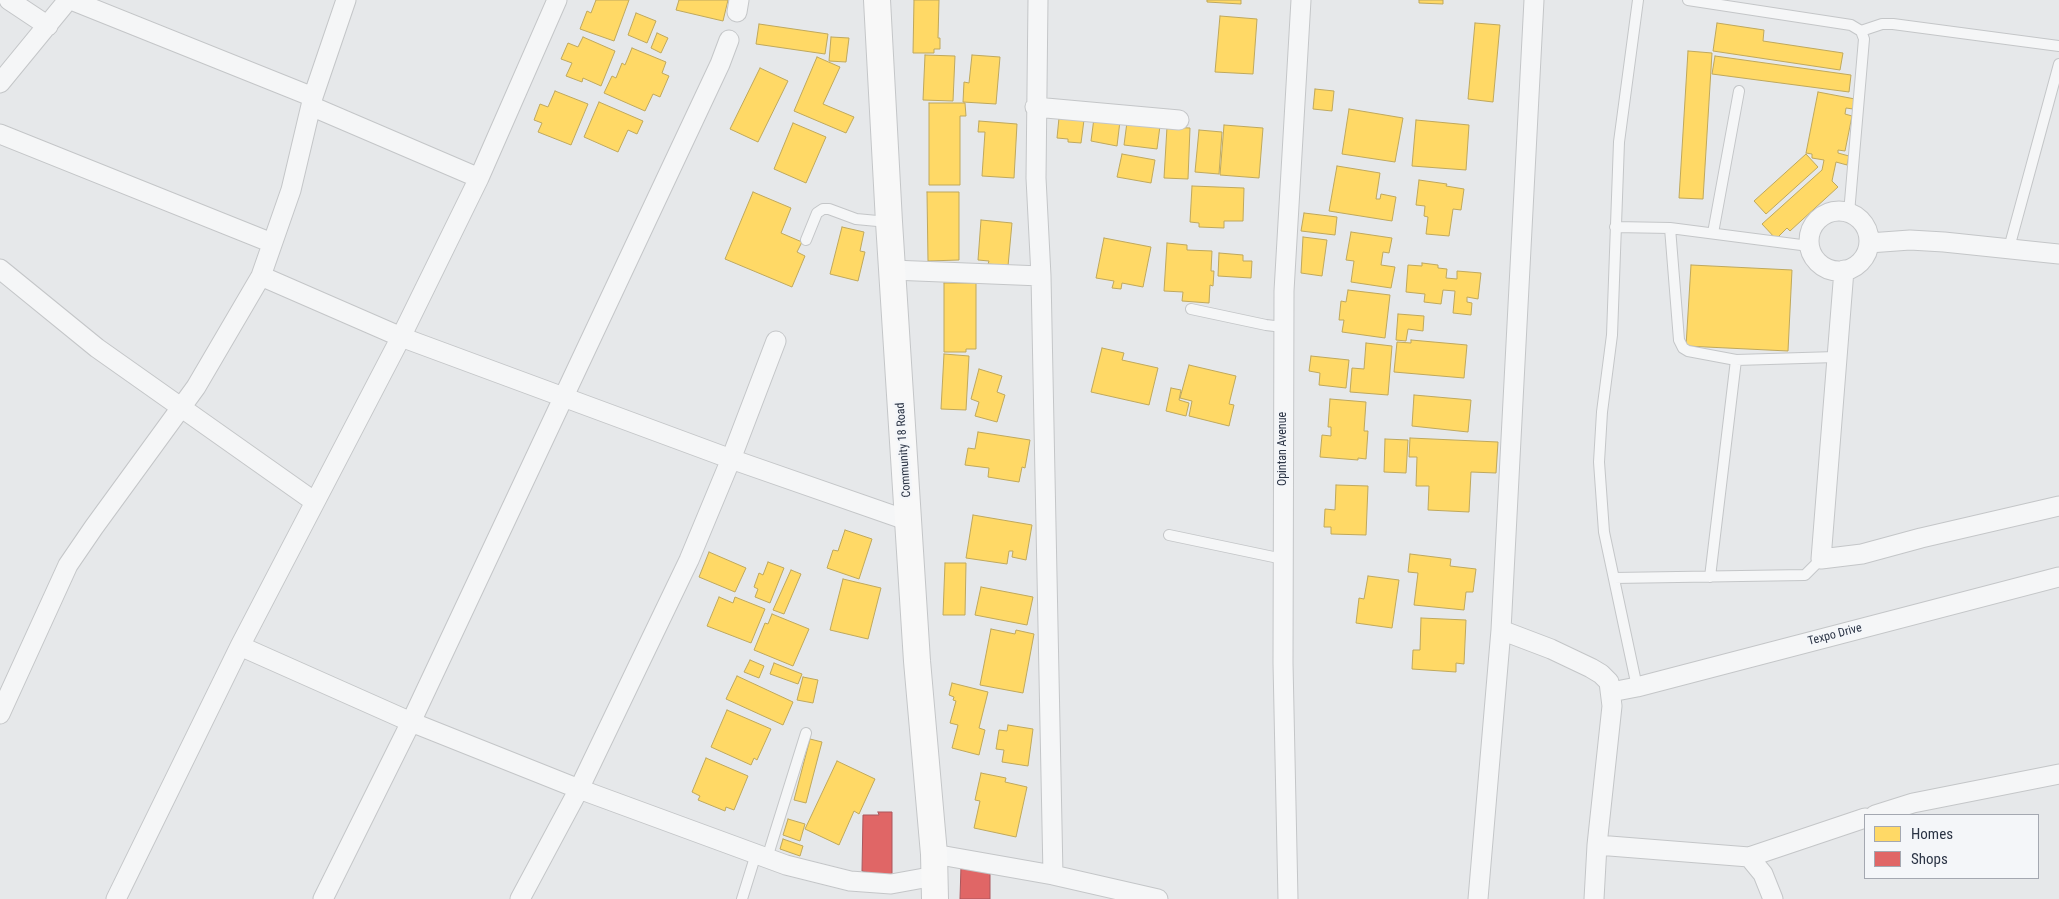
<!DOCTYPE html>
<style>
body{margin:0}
#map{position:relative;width:2059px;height:899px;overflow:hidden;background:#e6e8ea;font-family:"Roboto Condensed",sans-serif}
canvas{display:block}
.legend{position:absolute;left:1864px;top:814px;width:175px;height:65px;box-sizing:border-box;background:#f4f6f9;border:1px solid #a4a8b1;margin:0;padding:6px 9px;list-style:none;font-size:15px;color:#2b3445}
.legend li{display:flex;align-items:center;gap:10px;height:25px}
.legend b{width:25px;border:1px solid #a4a8b1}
</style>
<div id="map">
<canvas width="2059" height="899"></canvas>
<ul class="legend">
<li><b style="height:14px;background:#ffd966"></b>Homes</li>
<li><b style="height:14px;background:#e06666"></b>Shops</li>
</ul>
</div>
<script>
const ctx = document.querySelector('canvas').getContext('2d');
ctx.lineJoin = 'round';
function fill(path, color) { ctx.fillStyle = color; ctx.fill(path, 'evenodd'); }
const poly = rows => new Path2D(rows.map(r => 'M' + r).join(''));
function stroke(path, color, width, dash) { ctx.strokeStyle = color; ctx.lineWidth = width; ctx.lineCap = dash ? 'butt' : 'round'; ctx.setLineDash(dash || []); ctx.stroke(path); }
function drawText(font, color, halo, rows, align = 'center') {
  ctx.font = font + ' "Roboto Condensed",sans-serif'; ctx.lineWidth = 5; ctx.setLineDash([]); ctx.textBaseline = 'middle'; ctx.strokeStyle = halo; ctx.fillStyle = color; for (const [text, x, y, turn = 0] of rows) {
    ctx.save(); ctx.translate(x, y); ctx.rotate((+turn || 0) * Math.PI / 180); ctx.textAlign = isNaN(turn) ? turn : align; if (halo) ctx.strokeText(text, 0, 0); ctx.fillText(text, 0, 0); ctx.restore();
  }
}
const homes = poly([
 [596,0,629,0,614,41,580,29,587,11,591,13,596,0],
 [679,0,728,0,723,21,676,10,679,0],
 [914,0,939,0,938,38,940,38,940,49,934,49,934,53,913,53,914,0],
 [1207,0,1241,0,1241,4,1207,2,1207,0],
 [1419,0,1443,0,1443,4,1419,3,1419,0],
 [636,13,656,21,647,43,628,35,636,13],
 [1220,16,1257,19,1253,74,1215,72,1220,16],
 [1475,23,1500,25,1493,102,1468,99,1475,23],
 [1717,23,1764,30,1763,41,1843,53,1840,70,1713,51,1717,23],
 [759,24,828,34,825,54,756,44,759,24],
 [657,33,668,38,661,53,651,48,657,33],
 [583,37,615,51,601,86,583,78,582,82,566,76,572,63,561,59,568,43,578,47,583,37],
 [831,37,849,38,846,62,829,61,831,37],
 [632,48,666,62,662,73,669,76,660,97,653,94,645,111,604,93,612,76,616,78,622,63,625,65,632,48],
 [1688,51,1712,53,1703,199,1679,198,1688,51],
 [925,55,955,56,953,101,923,100,925,55],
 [972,55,1000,57,996,104,963,102,964,82,969,83,972,55],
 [1715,56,1851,75,1849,92,1712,74,1715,56],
 [817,57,840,67,823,104,854,117,846,133,794,111,817,57],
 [760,68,788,81,758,142,730,129,760,68],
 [1315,89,1334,91,1332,111,1313,109,1315,89],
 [555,91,588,104,571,145,538,132,542,123,534,120,540,104,548,107,555,91],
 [1818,92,1855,99,1853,109,1846,108,1845,114,1852,116,1845,151,1838,150,1838,153,1849,156,1847,165,1836,162,1832,181,1838,187,1790,231,1787,228,1776,239,1762,224,1822,170,1824,160,1812,158,1812,154,1806,153,1818,92],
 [599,102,643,121,637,134,628,130,618,152,584,137,599,102],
 [929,103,965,103,966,116,960,116,960,185,929,185,929,103],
 [1349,109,1403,118,1395,162,1342,154,1349,109],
 [1059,118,1084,120,1081,143,1068,142,1068,139,1057,138,1059,118],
 [1094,118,1120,121,1117,146,1091,141,1094,118],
 [1416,120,1469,125,1466,170,1412,166,1416,120],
 [979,121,1017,124,1014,178,982,176,985,132,978,132,979,121],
 [1127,122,1160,126,1157,149,1124,145,1127,122],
 [793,123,826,137,806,183,774,169,793,123],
 [1224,125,1263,128,1259,178,1220,175,1224,125],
 [1167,127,1190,128,1188,179,1164,178,1167,127],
 [1199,130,1222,132,1219,174,1195,172,1199,130],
 [1122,154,1155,160,1151,183,1117,177,1122,154],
 [1806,154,1818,167,1766,214,1754,201,1806,154],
 [1337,166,1380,173,1376,199,1380,199,1381,194,1396,197,1392,221,1329,211,1337,166],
 [1419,180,1447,184,1446,186,1464,189,1461,210,1453,209,1449,236,1426,234,1428,217,1424,216,1425,206,1416,205,1419,180],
 [1192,186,1244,188,1243,221,1224,221,1224,228,1199,227,1199,223,1190,222,1192,186],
 [753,192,791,208,781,233,802,242,797,252,805,256,792,287,725,259,753,192],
 [927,192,959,192,959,260,928,261,927,192],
 [1304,213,1337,217,1335,235,1301,231,1304,213],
 [981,220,1012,223,1008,266,988,264,989,261,978,260,981,220],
 [842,227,864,232,860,251,865,252,858,281,830,274,842,227],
 [1351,232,1392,238,1389,253,1383,252,1381,265,1395,267,1391,288,1351,282,1354,261,1346,260,1351,232],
 [1303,237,1327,240,1322,276,1301,273,1303,237],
 [1104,238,1151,247,1143,287,1122,283,1121,289,1112,288,1114,281,1096,278,1104,238],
 [1167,243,1187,245,1187,250,1212,251,1211,271,1214,271,1213,286,1210,285,1209,303,1182,301,1183,292,1164,291,1167,243],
 [1219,253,1243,255,1243,261,1252,261,1251,278,1218,276,1219,253],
 [1422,263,1438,265,1438,268,1447,269,1446,278,1457,279,1457,271,1481,273,1478,299,1467,297,1467,302,1472,303,1471,315,1453,313,1455,291,1443,290,1441,304,1424,302,1425,294,1406,292,1408,265,1422,266,1422,263],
 [1691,265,1792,270,1788,351,1686,346,1691,265],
 [944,283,976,283,976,349,966,349,966,352,944,352,944,283],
 [1348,290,1390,295,1385,338,1342,332,1344,320,1339,320,1341,301,1346,302,1348,290],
 [1398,314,1424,316,1423,331,1408,329,1406,341,1396,340,1398,314],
 [1411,340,1467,345,1464,378,1394,372,1397,342,1411,343,1411,340],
 [1366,343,1392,346,1388,395,1350,392,1352,368,1364,369,1366,343],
 [1102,348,1124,353,1122,360,1158,368,1149,405,1091,392,1102,348],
 [944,354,969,356,966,410,941,409,944,354],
 [1311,356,1349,360,1346,388,1319,385,1320,373,1309,371,1311,356],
 [1189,365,1236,376,1229,404,1234,405,1229,426,1189,416,1192,401,1180,398,1189,365],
 [979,369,1002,376,997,392,1005,395,997,422,975,416,979,402,971,399,979,369],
 [1171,388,1181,390,1179,400,1189,403,1186,416,1166,411,1171,388],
 [1414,395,1471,400,1468,432,1412,426,1414,395],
 [1330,399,1366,402,1364,431,1368,431,1366,459,1358,458,1358,460,1320,457,1322,435,1331,436,1331,427,1328,427,1330,399],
 [978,432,1030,440,1025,468,1022,467,1019,482,988,477,989,468,965,465,968,448,975,449,978,432],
 [1410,438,1498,442,1496,473,1471,472,1469,512,1428,510,1429,486,1416,486,1417,457,1409,457,1410,438],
 [1385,439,1408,440,1406,473,1384,472,1385,439],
 [1336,485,1368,486,1366,535,1331,534,1331,527,1324,527,1325,509,1335,510,1336,485],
 [973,515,1032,525,1026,560,1012,557,1013,551,1009,551,1007,564,966,558,973,515],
 [845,530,872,539,859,579,827,568,833,550,838,551,845,530],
 [709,552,746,568,735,592,699,577,709,552],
 [1410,554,1451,559,1450,566,1476,569,1473,592,1466,592,1464,610,1414,605,1418,573,1408,572,1410,554],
 [768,562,784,568,770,603,755,597,758,589,754,587,759,573,763,575,768,562],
 [945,563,966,563,965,615,943,615,945,563],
 [791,570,801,574,784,614,773,610,791,570],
 [1368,576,1399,580,1392,628,1356,623,1359,598,1364,599,1368,576],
 [843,579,881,588,868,639,830,630,843,579],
 [981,587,1033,597,1027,625,975,615,981,587],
 [719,597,733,603,735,597,765,609,751,643,707,626,719,597],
 [772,614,809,629,793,666,754,650,765,623,768,624,772,614],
 [1421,618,1466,620,1464,664,1456,663,1456,672,1412,669,1413,650,1420,650,1421,618],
 [991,629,1015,634,1016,630,1034,634,1023,693,980,685,991,629],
 [750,660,764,666,759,678,744,672,750,660],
 [774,663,802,674,798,684,770,674,774,663],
 [737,676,793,702,783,725,726,699,737,676],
 [803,677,818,680,813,703,797,700,803,677],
 [952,683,988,692,979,728,985,730,979,755,952,748,958,725,950,723,956,701,953,700,954,697,949,695,952,683],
 [727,710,771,729,757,760,754,758,751,765,711,747,727,710],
 [1008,725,1033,729,1028,766,1002,762,1004,750,996,749,999,730,1007,731,1008,725],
 [810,739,822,742,806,803,794,800,810,739],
 [706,758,748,776,734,810,726,807,725,811,698,800,700,796,692,792,706,758],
 [837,761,875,779,859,814,854,811,839,845,805,829,837,761],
 [981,773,1006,778,1005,782,1027,787,1016,837,974,828,980,801,975,800,981,773],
 [788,819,805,824,800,841,783,835,788,819],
 [783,839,803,846,800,856,780,849,783,839]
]);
fill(homes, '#ffd966');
stroke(homes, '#bfa85c', 1);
const shops = poly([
 [878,812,892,812,892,875,878,875,862,871,863,815,879,815,878,812],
 [961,866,990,867,990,899,960,899,961,866]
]);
fill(shops, '#e06666');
stroke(shops, '#aa575c', 1);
const lane = poly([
 [1688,0,1851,25,1861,31,1864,39,1849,213],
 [1861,31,1882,24,1893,24,2059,46],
 [1615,227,1670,228,1809,246],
 [1670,228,1679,340,1683,348,1688,351,1736,360,1836,357],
 [1713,233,1739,91],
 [806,240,817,213,823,209,829,209,856,219,888,222],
 [2009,248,2059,64],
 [1191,309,1266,325,1283,327],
 [1169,535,1283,559],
 [1710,577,1736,360],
 [1614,578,1805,575,1821,559],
 [1637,687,1604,532,1599,462,1602,412,1612,335,1619,142,1638,0],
 [767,858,806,733],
 [742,899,756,854]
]);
const street = poly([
 [9,0,48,26],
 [71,0,313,97],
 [1038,0,1036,178,1041,276,1053,875],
 [737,12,739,0],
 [0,83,68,0],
 [311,106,479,178],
 [1035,107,1179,120],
 [0,134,272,243],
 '1809 241a30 30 0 1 1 60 0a30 30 0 1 1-60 0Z',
 [1869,243,1910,240,1944,242,2059,254],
 [0,269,97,348,315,502],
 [892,270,1041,276],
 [1844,270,1821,559,1862,554,1921,538,2059,506],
 [261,276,401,337,731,459,909,521],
 [1501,630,1551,649,1591,668,1601,674,1609,682,1612,706,1597,845,1594,899],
 [240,646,411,722,579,789,786,865,850,881,891,884,935,876],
 [1611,692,1637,687,2059,577],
 [0,714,68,565,94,527,196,387,261,276,291,190,313,97,346,0],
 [1875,815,1913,803,2059,774],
 [1597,845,1749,857,1865,818],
 [934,854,1053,875,1158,899],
 [1749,857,1763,874,1773,899],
 [116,899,240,646,401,337,479,178,557,0],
 [323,899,411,722,720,64,729,40],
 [520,899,579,789,689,560,731,459,776,341],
 [1288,899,1283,663,1284,291,1301,0],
 [1478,899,1501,630,1534,0]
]);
const secondary = poly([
 [877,0,889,222,917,661,934,854,935,899]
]);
stroke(lane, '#c4c6c8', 12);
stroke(street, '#c4c6c8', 21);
stroke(secondary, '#c4c6c8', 28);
stroke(lane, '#f5f6f7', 10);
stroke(street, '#f5f6f7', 19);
stroke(secondary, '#f8f8f8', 26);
drawText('12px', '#2b3445', '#f4f6f9', [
 ["Opintan Avenue",1283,449,-90],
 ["Community 18 Road",904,450,-94],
 ["Texpo Drive",1835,635,-15]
]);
</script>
